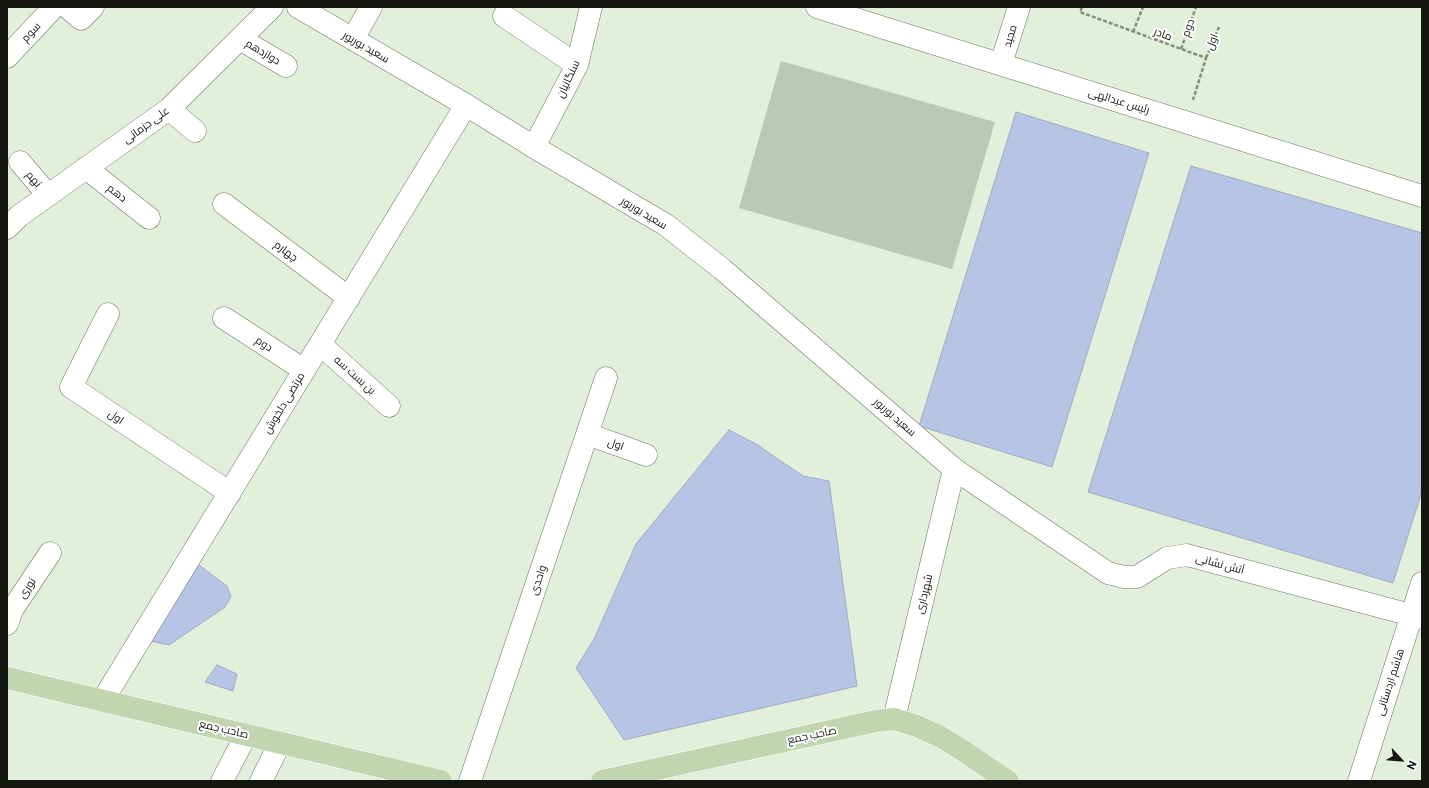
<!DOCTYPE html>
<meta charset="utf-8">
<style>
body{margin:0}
#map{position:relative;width:1429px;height:788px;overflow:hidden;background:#e2efda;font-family:Commissioner,sans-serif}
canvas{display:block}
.frame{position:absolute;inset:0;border:8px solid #131710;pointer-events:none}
.north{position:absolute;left:1381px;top:740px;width:40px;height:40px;-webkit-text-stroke:3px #fff;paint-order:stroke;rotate:116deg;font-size:11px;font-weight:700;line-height:16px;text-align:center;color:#131710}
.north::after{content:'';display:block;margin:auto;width:14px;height:18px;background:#131710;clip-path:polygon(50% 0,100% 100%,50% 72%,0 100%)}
</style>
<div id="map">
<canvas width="1429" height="788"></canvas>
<div class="frame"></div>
<div class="north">N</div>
</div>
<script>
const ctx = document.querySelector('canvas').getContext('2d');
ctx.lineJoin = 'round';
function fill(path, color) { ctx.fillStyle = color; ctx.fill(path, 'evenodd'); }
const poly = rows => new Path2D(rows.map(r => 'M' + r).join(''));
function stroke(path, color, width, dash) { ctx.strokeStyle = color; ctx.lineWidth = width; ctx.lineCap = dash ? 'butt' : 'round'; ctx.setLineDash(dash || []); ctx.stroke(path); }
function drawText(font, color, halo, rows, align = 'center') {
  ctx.font = font + ' Commissioner,Cairo,sans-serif'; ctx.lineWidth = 4; ctx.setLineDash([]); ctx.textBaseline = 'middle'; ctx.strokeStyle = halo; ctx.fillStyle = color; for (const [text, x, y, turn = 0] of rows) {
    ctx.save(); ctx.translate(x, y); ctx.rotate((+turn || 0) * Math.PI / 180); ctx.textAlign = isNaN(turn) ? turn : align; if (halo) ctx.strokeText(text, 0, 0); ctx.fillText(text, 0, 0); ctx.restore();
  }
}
fill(poly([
 [781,61,995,122,952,269,739,208]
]), '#bbc9b2');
const building = poly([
 [1016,112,1149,153,1052,467,919,426,1016,112],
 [1191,166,1422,233,1422,491,1393,583,1088,492,1191,166],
 [729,430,756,444,803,476,829,481,857,686,624,740,576,668,594,639,636,544,729,430],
 [195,562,227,586,231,597,225,607,169,645,146,640,195,562],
 [217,665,237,674,233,691,205,682,217,665]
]);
fill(building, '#b6c4e6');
stroke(building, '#a1aabf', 1);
const minor = poly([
 [67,7,81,19,93,7],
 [591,7,577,65,534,147,666,225,722,269,954,469,1108,573,1124,577,1137,577,1167,558,1187,555,1422,618],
 [504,16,577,65],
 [240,39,286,66],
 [353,39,371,7],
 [7,57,54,7],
 [1001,64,1019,7],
 [169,109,195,131],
 [20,162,48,195],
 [86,168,149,218],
 [224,204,349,298],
 [7,228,19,216,169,109,272,7],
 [108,314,71,387,230,493],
 [224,318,304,370],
 [320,344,389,406],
 [587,434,646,455],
 [7,624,12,610,50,553],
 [103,700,466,105],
 [894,719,954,469],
 [470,781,606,378]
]);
const tertiary = poly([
 [298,7,466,105,534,147],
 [817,7,1422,196],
 [222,781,246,735],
 [261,781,280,743],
 [1359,781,1422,583]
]);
const primary = poly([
 [7,678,441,781],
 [602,781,876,721,894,719,917,726,941,737,962,750,1008,781]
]);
stroke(minor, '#6c7764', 23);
stroke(tertiary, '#6c7764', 23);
stroke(primary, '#fff', 23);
stroke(poly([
 [1082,7,1080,12,1206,58,1193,100],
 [1133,32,1143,7],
 [1181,49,1196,7],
 [1206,58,1219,27]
]), '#848d7e', 2.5, [4, 2]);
stroke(minor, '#fff', 22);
stroke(tertiary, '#fff', 22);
stroke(primary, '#c1d6b0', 22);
drawText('11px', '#131710', '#fff', [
 ["دوم",1188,28,-71],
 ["سوم",31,32,-47],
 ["مادر",1163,34,20],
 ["مجید",1010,36,-73],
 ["اول",1212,42,-68],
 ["سعید بوربور",366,47,30],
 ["دوازدهم",263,52,31],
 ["سنگانیان",568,79,-65],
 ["رئیس عبدالهی",1119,101,17],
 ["علی جزمانی",146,125,-36],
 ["نهم",34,179,50],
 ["دهم",117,193,38],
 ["سعید بوربور",644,213,31],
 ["چهارم",286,251,37],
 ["دوم",264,344,33],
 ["بن بست سه",355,375,42],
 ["مرتضی دلخوش",284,403,-59],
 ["اول",116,417,34],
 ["سعید بوربور",895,417,41],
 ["اول",616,444,20],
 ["آتش نشانی",1220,564,15],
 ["واحدی",538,580,-71],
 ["نوری",27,588,-56],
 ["شهرداری",924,594,-76],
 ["هاشم اردستانی",1390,682,-72],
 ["صاحب جمع",224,729,13],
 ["صاحب جمع",812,735,-12]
]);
</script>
